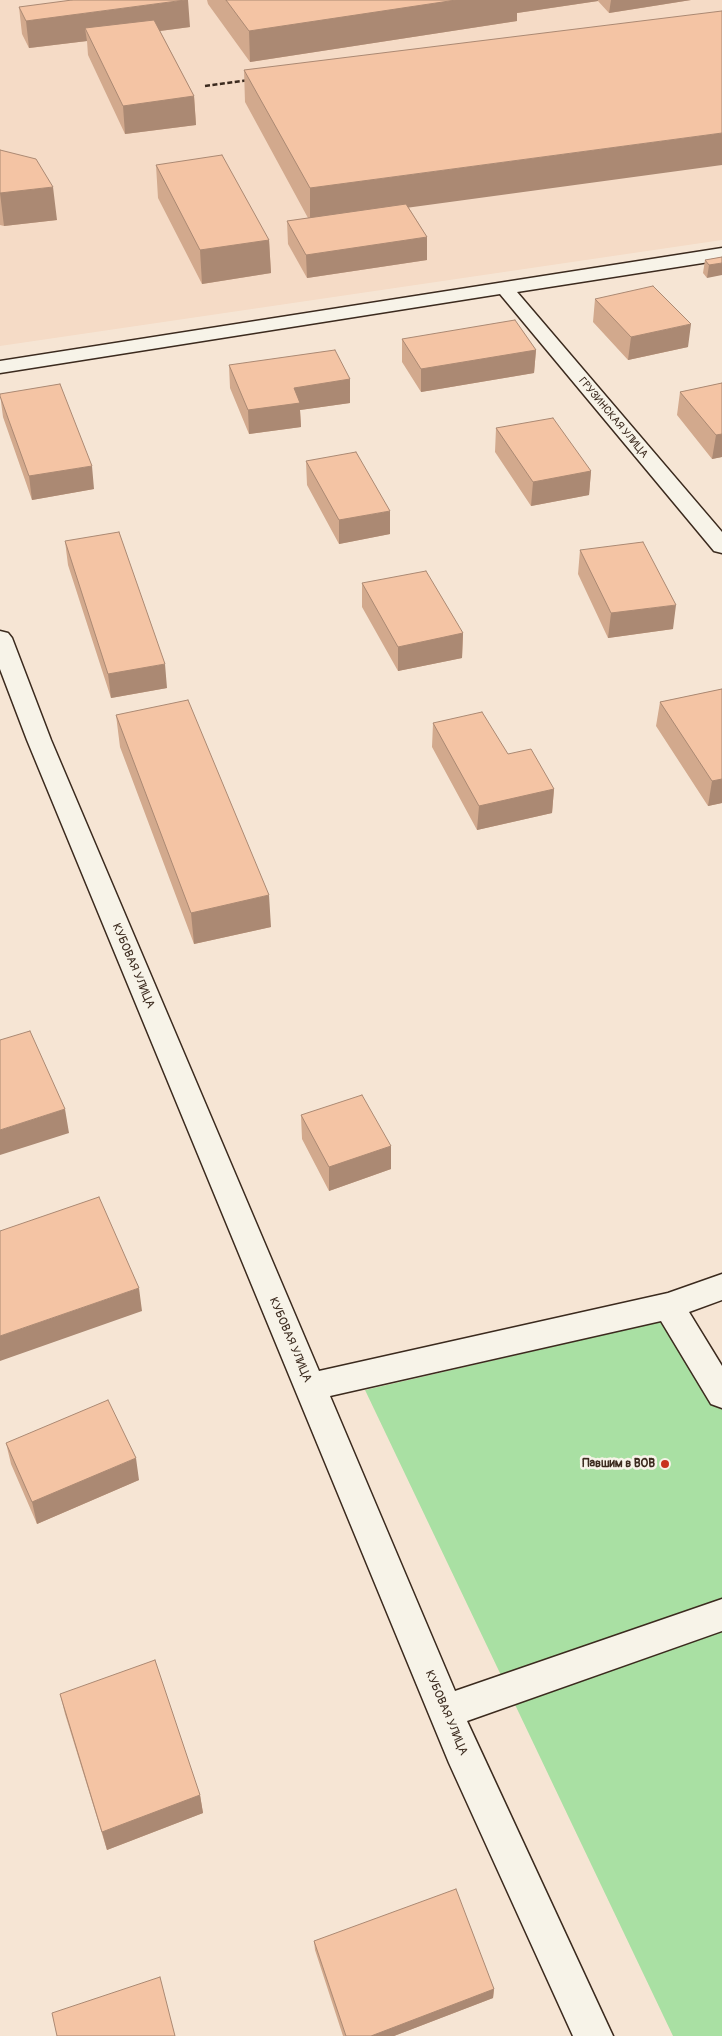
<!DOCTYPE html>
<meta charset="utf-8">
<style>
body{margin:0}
canvas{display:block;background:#f6e5d4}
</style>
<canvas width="722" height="2036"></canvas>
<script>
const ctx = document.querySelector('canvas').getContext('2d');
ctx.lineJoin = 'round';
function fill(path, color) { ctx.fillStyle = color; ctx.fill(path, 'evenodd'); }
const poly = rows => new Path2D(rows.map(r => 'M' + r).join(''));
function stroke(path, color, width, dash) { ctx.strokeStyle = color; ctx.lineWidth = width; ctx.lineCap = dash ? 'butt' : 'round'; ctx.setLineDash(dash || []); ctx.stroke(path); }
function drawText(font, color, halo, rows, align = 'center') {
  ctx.font = font + ' Pangolin,sans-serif'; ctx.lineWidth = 5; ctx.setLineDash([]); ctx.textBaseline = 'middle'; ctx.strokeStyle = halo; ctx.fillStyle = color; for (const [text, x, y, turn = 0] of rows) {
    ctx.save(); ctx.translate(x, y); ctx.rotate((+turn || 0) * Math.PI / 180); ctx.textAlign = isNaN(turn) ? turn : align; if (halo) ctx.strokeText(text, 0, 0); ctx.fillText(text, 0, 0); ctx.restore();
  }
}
fill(poly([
 [0,0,722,0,722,240,0,346]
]), '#f5dbc6');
fill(poly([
 [690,1315,722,1371,722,2036,673,2036,365,1390]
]), '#a9e0a3');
const minor = poly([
 [722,248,722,260,517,292,722,532,722,553,714,551,500,294,0,373,0,361,722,248],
 [0,631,8,633,12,638,51,740,319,1371,668,1293,722,1274,722,1300,689,1312,722,1366,722,1408,711,1404,661,1321,330,1396,455,1691,722,1599,722,1631,467,1721,613,2036,573,2036,449,1763,27,740,0,669,0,631]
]);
stroke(minor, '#3b2a1e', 3);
fill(minor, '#f7f3e8');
stroke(poly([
 [205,86,257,79]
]), '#3b2a1e', 2.5, [5, 2.5]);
fill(poly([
 [207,0,691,0,609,13,598,1,517,13,517,21,250,62,208,4],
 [19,7,190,27,160,31,194,96,196,125,125,134,88,55,87,41,29,48,22,34],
 [244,70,409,208,427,237,427,260,307,278,288,244,287,221,308,218,245,102],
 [0,150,57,220,4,226,0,225],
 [156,165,269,240,271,273,202,284,158,198],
 [722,257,707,278,703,273,705,260],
 [595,299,688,347,628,360,593,322],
 [402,339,536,350,534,373,421,392,402,362],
 [229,365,350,379,350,403,300,410,301,427,249,434,230,388],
 [722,383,722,457,712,459,677,415,680,392],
 [0,394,94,489,32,500,3,417],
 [496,428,591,471,589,495,531,506,495,452],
 [306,461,390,534,339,544,307,485],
 [65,541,167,688,111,698,68,565],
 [580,550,673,629,608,638,578,574],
 [362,583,463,633,462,658,398,671,362,607],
 [722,689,722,803,708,806,656,726,660,702],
 [116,715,271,927,194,944,120,747],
 [433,723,508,754,554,789,552,813,477,830,432,747],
 [301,1115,391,1146,391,1169,329,1191,302,1139],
 [6,1443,139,1480,37,1524,11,1464],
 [60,1694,200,1795,203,1813,107,1850,65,1714],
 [314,1941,494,1989,493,1998,394,2036,343,2036,315,1950]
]), '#d2a98d');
fill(poly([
 [185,0,188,0,190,27,91,40,85,28,87,41,29,48,26,21],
 [456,0,598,0,598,1,517,13,517,21,250,62,249,31],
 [611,0,691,0,609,13],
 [194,96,196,125,125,134,123,106],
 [722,133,722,165,310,221,310,188],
 [53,187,57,220,4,226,0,193],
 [427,237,427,260,307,278,306,255],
 [269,240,271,273,202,284,200,250],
 [722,263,722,275,707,278,709,265],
 [691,324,688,347,628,360,631,337],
 [536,350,534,373,421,392,421,369],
 [350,379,350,403,300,410,301,427,249,434,248,410,294,388],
 [722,434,722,457,712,459,716,435],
 [92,466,94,489,32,500,29,476],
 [591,471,589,495,531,506,533,482],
 [390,511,390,534,339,544,339,520],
 [676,605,673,629,608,638,611,613],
 [463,633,462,658,398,671,398,647],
 [165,664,167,688,111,698,108,674],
 [722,779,722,803,708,806,712,781],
 [554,789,552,813,477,830,479,806],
 [269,895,271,927,194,944,191,913],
 [65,1109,69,1133,0,1155,0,1130],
 [391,1146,391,1169,329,1191,329,1167],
 [139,1288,142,1311,0,1361,0,1336],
 [136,1458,139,1480,37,1524,32,1502],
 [200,1795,203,1813,107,1850,102,1832],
 [494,1989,493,1998,394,2036,371,2036]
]), '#ab8973');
const building = poly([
 [72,0,185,0,26,21,19,7,72,0],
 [226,0,456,0,249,31,226,0],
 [722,11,722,133,310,188,244,70,722,11],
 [154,20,194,96,123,106,85,28,154,20],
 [0,150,36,159,53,187,0,193,0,150],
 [222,155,269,240,200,250,156,165,222,155],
 [406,204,427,237,306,255,287,221,406,204],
 [722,257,722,263,709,265,705,260,722,257],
 [653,286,691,324,631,337,595,299,653,286],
 [515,320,536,350,421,369,402,339,515,320],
 [335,350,350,379,294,388,300,403,248,410,229,365,335,350],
 [722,383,722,434,716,435,680,392,722,383],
 [60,384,92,466,29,476,0,396,0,394,60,384],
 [553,418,591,471,533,482,496,428,553,418],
 [356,452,390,511,339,520,306,461,356,452],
 [119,532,165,664,108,674,65,541,119,532],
 [643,542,676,605,611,613,580,550,643,542],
 [426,571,463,633,398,647,362,583,426,571],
 [722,689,722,779,712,781,660,702,722,689],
 [188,700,269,895,191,913,116,715,188,700],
 [482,712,508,754,531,749,554,789,479,806,433,723,482,712],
 [30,1031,65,1109,0,1130,0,1040,30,1031],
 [362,1095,391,1146,329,1167,301,1115,362,1095],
 [99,1197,139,1288,0,1336,0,1231,99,1197],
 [108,1400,136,1458,32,1502,6,1443,108,1400],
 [155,1660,200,1795,102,1832,60,1694,155,1660],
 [456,1889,494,1989,371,2036,346,2036,314,1941,456,1889],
 [160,1977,175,2036,57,2036,52,2013,160,1977]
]);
fill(building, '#f4c4a4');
stroke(building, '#ab8973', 1);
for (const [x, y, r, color] of [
 [665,1464,5,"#c8321e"]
]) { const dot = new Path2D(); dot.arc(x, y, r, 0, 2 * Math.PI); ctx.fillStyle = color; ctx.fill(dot); stroke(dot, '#f7f3e8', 2); }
drawText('11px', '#3b2a1e', '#f7f3e8', [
 ["ГРУЗИНСКАЯ УЛИЦА",613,418,50]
]);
drawText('12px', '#3b2a1e', '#f7f3e8', [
 ["КУБОВАЯ УЛИЦА",133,966,67],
 ["КУБОВАЯ УЛИЦА",290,1340,67],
 ["КУБОВАЯ УЛИЦА",446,1713,67]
]);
drawText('bold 12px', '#3b2a1e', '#f7f3e8', [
 ["Павшим в ВОВ",655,1464]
], 'right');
</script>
